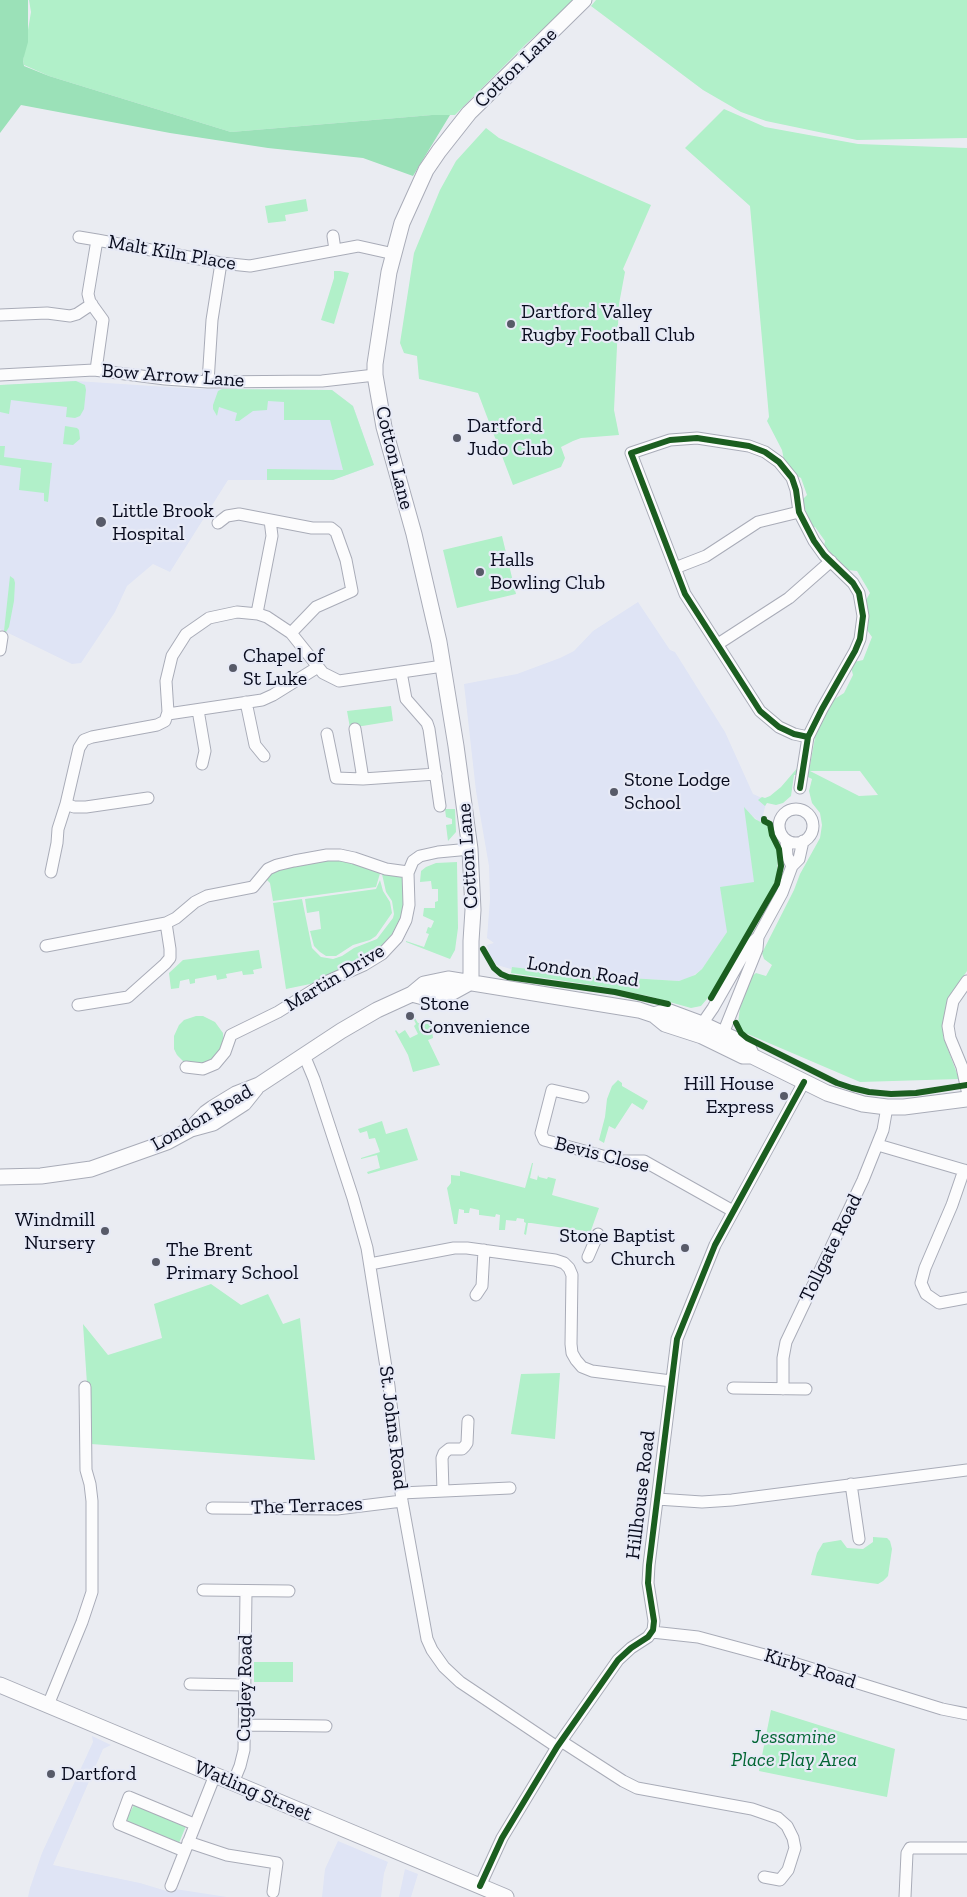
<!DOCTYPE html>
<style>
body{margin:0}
canvas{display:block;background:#eaecf2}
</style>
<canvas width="967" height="1897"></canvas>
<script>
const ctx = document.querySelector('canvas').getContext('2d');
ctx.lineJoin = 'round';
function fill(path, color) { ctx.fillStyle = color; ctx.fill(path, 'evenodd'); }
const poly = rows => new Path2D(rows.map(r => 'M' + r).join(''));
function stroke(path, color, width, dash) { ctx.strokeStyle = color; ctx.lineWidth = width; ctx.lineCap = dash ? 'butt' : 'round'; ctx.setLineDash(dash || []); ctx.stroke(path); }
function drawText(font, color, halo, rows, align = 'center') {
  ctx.font = font + ' "Zilla Slab",serif'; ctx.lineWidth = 4.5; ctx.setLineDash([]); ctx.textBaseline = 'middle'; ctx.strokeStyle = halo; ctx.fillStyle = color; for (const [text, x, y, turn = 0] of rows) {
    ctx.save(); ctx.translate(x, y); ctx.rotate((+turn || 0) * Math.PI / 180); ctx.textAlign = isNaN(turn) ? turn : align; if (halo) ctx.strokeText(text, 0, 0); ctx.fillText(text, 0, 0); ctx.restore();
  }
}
fill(poly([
 [76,381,198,389,332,390,353,406,374,465,333,480,228,480,170,572,153,564,127,586,115,612,81,663,72,664,0,629,0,385],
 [638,602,670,650,675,652,725,732,753,794,762,798,766,803,761,823,749,813,756,880,727,932,702,969,690,978,679,981,629,978,612,979,511,969,497,965,490,956,487,945,494,943,487,938,490,899,489,866,476,791,464,684,517,674,560,658,574,651,593,631],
 [92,1736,111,1745,103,1749,53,1865,140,1883,173,1893,175,1889,227,1897,28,1897,30,1888,42,1853,93,1742],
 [338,1841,388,1862,384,1873,381,1897,322,1897,325,1869],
 [405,1869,418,1874,411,1897,399,1897]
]), '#dfe4f5');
fill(poly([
 [29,0,575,0,526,44,455,115,432,115,231,132,49,76,24,65,23,60,31,12],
 [596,0,967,0,967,138,857,140,766,121,741,112,703,90,591,6],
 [724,109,765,127,858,144,967,148,967,971,949,998,943,1036,959,1079,860,1082,743,1032,738,1023,740,1008,751,977,756,973,766,976,772,965,764,959,762,953,794,890,800,874,820,838,822,825,820,813,812,803,809,791,812,779,804,775,794,775,791,796,783,803,776,805,767,803,765,806,758,800,762,797,765,798,770,796,781,787,799,766,809,771,816,732,833,700,844,693,853,675,851,667,854,662,863,660,872,637,867,630,866,600,870,593,866,586,857,571,848,570,824,546,825,541,815,527,811,527,802,500,807,495,801,478,795,475,784,460,782,450,767,421,769,417,750,206,685,148],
 [810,771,860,771,878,795,859,796],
 [486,128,499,138,651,205,623,269,625,272,619,304,614,410,619,435,581,438,573,441,561,447,565,458,561,467,513,485,478,393,419,379,417,356,404,353,400,343,414,253,440,190,456,161],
 [306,199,308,211,285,215,286,221,268,223,265,206],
 [334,271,340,271,349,273,334,324,321,320,334,278],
 [76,381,85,385,86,390,84,409,80,416,75,418,66,417,67,407,11,400,9,414,0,412,0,385],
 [222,389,332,390,353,406,374,465,333,480,267,480,267,469,343,470,330,420,284,420,284,402,268,401,267,410,253,411,239,421,235,421,237,413,219,407,217,416,213,409,213,405,218,391],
 [65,426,77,428,79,430,80,439,73,445,63,444],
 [0,446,5,446,4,457,52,463,48,502,44,501,44,493,19,490,21,468,0,465],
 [502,536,516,594,457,608,443,550],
 [10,576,14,579,15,583,14,601,9,627,6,632,4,631],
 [391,706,393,721,350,728,347,711],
 [744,807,755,819,768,826,778,853,777,875,772,890,743,941,712,993,701,1006,691,1008,648,996,605,987,511,973,512,967,612,979,629,978,679,981,695,975,702,969,727,932,720,887,754,882],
 [445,809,455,809,456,832,448,841,446,825,452,824,452,819,446,817],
 [333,858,381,870,376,887,273,901,270,883,264,877,272,870],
 [457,862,458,928,455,950,450,959,406,942,406,941,424,947,429,934,426,933,428,927,431,928,434,921,423,916,424,908,435,908,435,902,438,901,438,889,432,889,431,881,420,882,421,871,426,867,436,863],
 [382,874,403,877,403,913,393,935,377,952,315,983,286,989,273,903,302,899,312,948,321,957,333,959,342,956,354,948,377,939,393,918,394,914,392,901,386,892],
 [380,880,383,891,390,902,392,913,376,936,370,940,353,945,336,956,326,956,320,952,314,946,310,931,321,929,319,911,307,913,305,899,376,889],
 [259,950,262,968,253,970,254,974,243,975,242,971,226,974,227,978,217,980,216,975,195,979,195,983,190,984,189,979,180,981,179,988,171,989,169,973,183,960],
 [413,1015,418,1023,431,1024,433,1038,428,1040,440,1065,413,1072,408,1055,395,1031,396,1030,399,1034,405,1030,410,1038,418,1034,414,1026,416,1024,412,1016],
 [196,1016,203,1016,215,1022,223,1033,224,1046,206,1066,186,1064,177,1055,174,1049,174,1036,179,1025,184,1020],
 [618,1080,622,1083,622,1086,648,1101,643,1110,632,1103,615,1129,609,1126,604,1143,599,1140,605,1117,607,1099,612,1086],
 [382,1121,386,1134,407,1128,418,1160,368,1174,367,1172,380,1168,377,1155,361,1159,361,1158,380,1152,375,1138,369,1139,367,1131,360,1133,358,1129],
 [532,1163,533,1163,530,1178,537,1180,538,1175,539,1177,547,1179,548,1177,556,1179,552,1195,599,1208,589,1236,585,1235,585,1231,531,1223,528,1223,526,1235,524,1234,526,1223,524,1222,524,1219,517,1218,516,1221,506,1220,505,1230,499,1230,500,1215,496,1214,495,1217,480,1215,479,1215,479,1210,470,1208,469,1213,464,1213,464,1210,459,1209,457,1224,454,1224,447,1188,451,1183,451,1175,460,1176,460,1171,525,1188],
 [211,1284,241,1305,268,1294,283,1324,300,1318,315,1460,91,1444,83,1324,108,1355,162,1338,154,1304],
 [560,1373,555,1439,511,1434,521,1374],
 [873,1537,887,1538,890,1541,892,1549,888,1576,883,1581,878,1584,811,1575,817,1553,823,1543,841,1540,847,1548,863,1549,873,1542],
 [254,1662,293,1662,293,1682,254,1682],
 [771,1710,895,1749,887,1797,759,1771],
 [134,1805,186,1826,179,1843,127,1821,126,1820]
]), '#b1f0c9');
fill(poly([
 [0,0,28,0,28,42,23,60,24,66,49,76,231,132,432,115,450,115,413,176,363,158,268,148,170,133,21,105,0,133]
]), '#9be1b8');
const minor = poly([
 [333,236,335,250],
 [79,237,97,240],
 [0,315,47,313,70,316,77,314,92,304],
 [96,370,103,320,90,302,88,294,97,240,221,263,250,266,358,246,394,254],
 [0,375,94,370,165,379,208,382,322,381,375,375],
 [208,382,212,320,221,263],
 [218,523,227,516,239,514,312,528,331,528,336,532,346,560,352,591,316,607,291,633],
 [675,568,706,556,758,522,799,512],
 [257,613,272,536,270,520],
 [718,644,789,598,831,561],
 [0,650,2,637],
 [401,672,406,699,427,723,429,729,440,806],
 [246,702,255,745,264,756],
 [198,710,205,751,202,764],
 [168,714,262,700,273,695,318,667],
 [355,729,363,779],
 [327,734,336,778,363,779,436,774],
 [800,788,808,737,822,709,855,651,860,639,863,616,859,593,853,583,824,555,814,541,799,512,796,490,792,478,779,462,765,452,749,446,697,438,670,440,631,453,685,594,760,711,779,727,794,734,808,737],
 [148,798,86,807,74,807,66,804,79,748,84,740,92,737,157,725,165,721,168,712,166,681,172,656,186,634,209,618,237,612,258,614,267,617,291,633,323,673,339,681,443,666],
 '779 826a17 17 0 1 1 34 0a17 17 0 1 1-34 0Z',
 [786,840,787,856,792,866],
 [51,872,57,843,58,829,66,804],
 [46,946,166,923,176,918,195,902,207,896,253,887,268,869,277,865,294,861,327,855,340,855,354,858,386,869,408,872],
 [967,981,953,1001,948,1026,950,1038,962,1067,967,1090],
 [78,1005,128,997,165,964,170,958,170,949,166,923],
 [702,1031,702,1024,713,1008,749,945,758,937,782,893,792,866,799,859,803,841],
 [720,1041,757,949,758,937],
 [304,1055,314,1079,353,1198,367,1248,389,1386,402,1501,427,1639,432,1650,444,1667,460,1682,557,1747],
 [186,1067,203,1069,215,1064,225,1052,231,1035,278,1012,328,981,364,965,382,954,397,938,406,920,409,905,408,873,413,861,420,856,438,852,470,849],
 [583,1097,552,1090,541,1133,544,1140,621,1161,644,1161,733,1211],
 [878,1145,967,1171],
 [964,1170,952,1205,925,1268,921,1283,926,1294,939,1303,967,1298],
 [588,1257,598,1234],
 [370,1264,454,1248,467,1248,555,1260,564,1263,569,1268,572,1275,571,1344,572,1353,576,1360,582,1367,592,1371,671,1381],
 [476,1295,482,1286,484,1250],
 [733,1388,806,1389],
 [783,1389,783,1358,786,1342,863,1180,883,1130,887,1107],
 [851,1484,859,1539],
 [443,1491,442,1458,444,1453,449,1449,462,1449,465,1446,467,1443,468,1421],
 [401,1493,510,1488],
 [657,1499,702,1502,732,1500,967,1470],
 [212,1508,337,1509,402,1501],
 [203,1590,289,1591],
 [652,1632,698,1637,787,1661,942,1709,967,1714],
 [190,1684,245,1685],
 [48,1705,82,1622,92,1592,92,1501,90,1484,86,1470,85,1387],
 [245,1725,326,1726],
 [561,1741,623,1781,637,1788,752,1809,778,1818,787,1826,793,1838,795,1848,788,1870,780,1880,764,1877],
 [233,1783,240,1766,244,1750,246,1591],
 [188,1842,227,1855,277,1863,273,1892],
 [184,1851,119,1824,129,1797,194,1824],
 [171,1886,215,1775],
 [480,1886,502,1838,557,1747,618,1660,631,1648,648,1637,653,1630,654,1621,648,1583,649,1565,677,1339,715,1245,804,1082],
 [905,1897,907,1853,910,1848,967,1848]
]);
const major = poly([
 [471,982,471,941,473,910,470,849,456,746,439,642,414,534,384,427,375,375,375,364,389,272,402,223,426,170,439,151,469,113,584,0],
 [412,994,427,998,451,993,471,982],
 [654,1015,667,1011,702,1024,747,1045,752,1056],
 [191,1129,213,1123,244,1103,256,1088],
 [0,1177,41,1176,91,1169,167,1142,191,1129,206,1113,213,1108,236,1094,259,1085,341,1031,377,1010,412,994,424,984,448,979,639,1010,654,1015,665,1024,702,1036,743,1056,752,1056,827,1093,863,1104,887,1107,904,1107,967,1099],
 [0,1685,506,1897]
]);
stroke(minor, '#a9acb8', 13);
stroke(major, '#a9acb8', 17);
stroke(minor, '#fcfcfd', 11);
stroke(major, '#fcfcfd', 15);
stroke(poly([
 [800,788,808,737,822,709,855,651,860,639,863,616,859,593,853,583,824,555,814,541,799,512,796,490,792,478,779,462,765,452,749,446,697,438,670,440,631,453,685,594,760,711,779,727,794,734,808,737],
 [483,949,494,968,501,974,508,977,615,992,668,1004],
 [711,998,777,884,781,866,779,849,772,835,770,824,764,821,764,819],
 [736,1023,741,1033,747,1038,837,1083,852,1088,869,1092,891,1094,916,1093,967,1085],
 [480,1886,502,1838,557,1747,618,1660,631,1648,648,1637,653,1630,654,1621,648,1583,649,1565,677,1339,715,1245,804,1082]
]), '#1b5e20', 6);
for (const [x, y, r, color] of [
 [511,324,5,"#575a68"],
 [457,438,5,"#575a68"],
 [101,522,6,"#575a68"],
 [480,572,5,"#575a68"],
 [233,668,5,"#575a68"],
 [614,792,5,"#575a68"],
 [410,1016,5,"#575a68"],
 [784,1096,5,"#575a68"],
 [105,1231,5,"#575a68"],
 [685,1248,5,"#575a68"],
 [156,1262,5,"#575a68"],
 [51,1774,5,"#575a68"]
]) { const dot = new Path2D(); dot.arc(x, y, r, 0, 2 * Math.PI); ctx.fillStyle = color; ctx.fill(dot); stroke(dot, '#e7eaf6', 2); }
drawText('20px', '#080b1d', '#e7eaf6', [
 ["Cotton Lane",516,68,-44],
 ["Malt Kiln Place",172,253,10],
 ["Bow Arrow Lane",173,376,4],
 ["Cotton Lane",394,458,76],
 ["Cotton Lane",468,856,-94],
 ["London Road",583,972,9],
 ["Martin Drive",335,978,-31],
 ["London Road",202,1118,-30],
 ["Bevis Close",602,1155,14],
 ["Tollgate Road",831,1248,-64],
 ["St. Johns Road",393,1428,83],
 ["Hillhouse Road",641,1495,-83],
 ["The Terraces",307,1506,-2],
 ["Kirby Road",810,1669,17],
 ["Cugley Road",245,1688,-89],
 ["Watling Street",253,1791,23]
]);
drawText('20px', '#080b1d', '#e7eaf6', [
 ["Dartford Valley",521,312],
 ["Rugby Football Club",521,335],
 ["Dartford",467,426],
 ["Judo Club",467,449],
 ["Little Brook",112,511],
 ["Hospital",112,534],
 ["Halls",490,560],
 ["Bowling Club",490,583],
 ["Chapel of",243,656],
 ["St Luke",243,679],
 ["Stone Lodge",624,780],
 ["School",624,803],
 ["Stone",420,1004],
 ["Convenience",420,1027],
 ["Hill House",774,1084,"right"],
 ["Express",774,1107,"right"],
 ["Windmill",95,1220,"right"],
 ["Nursery",95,1243,"right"],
 ["Stone Baptist",675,1236,"right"],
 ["Church",675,1259,"right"],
 ["The Brent",166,1250],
 ["Primary School",166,1273],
 ["Dartford",61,1774]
], 'left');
drawText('italic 20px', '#046735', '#e7eaf6', [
 ["Jessamine",794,1737],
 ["Place Play Area",794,1760]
]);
</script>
